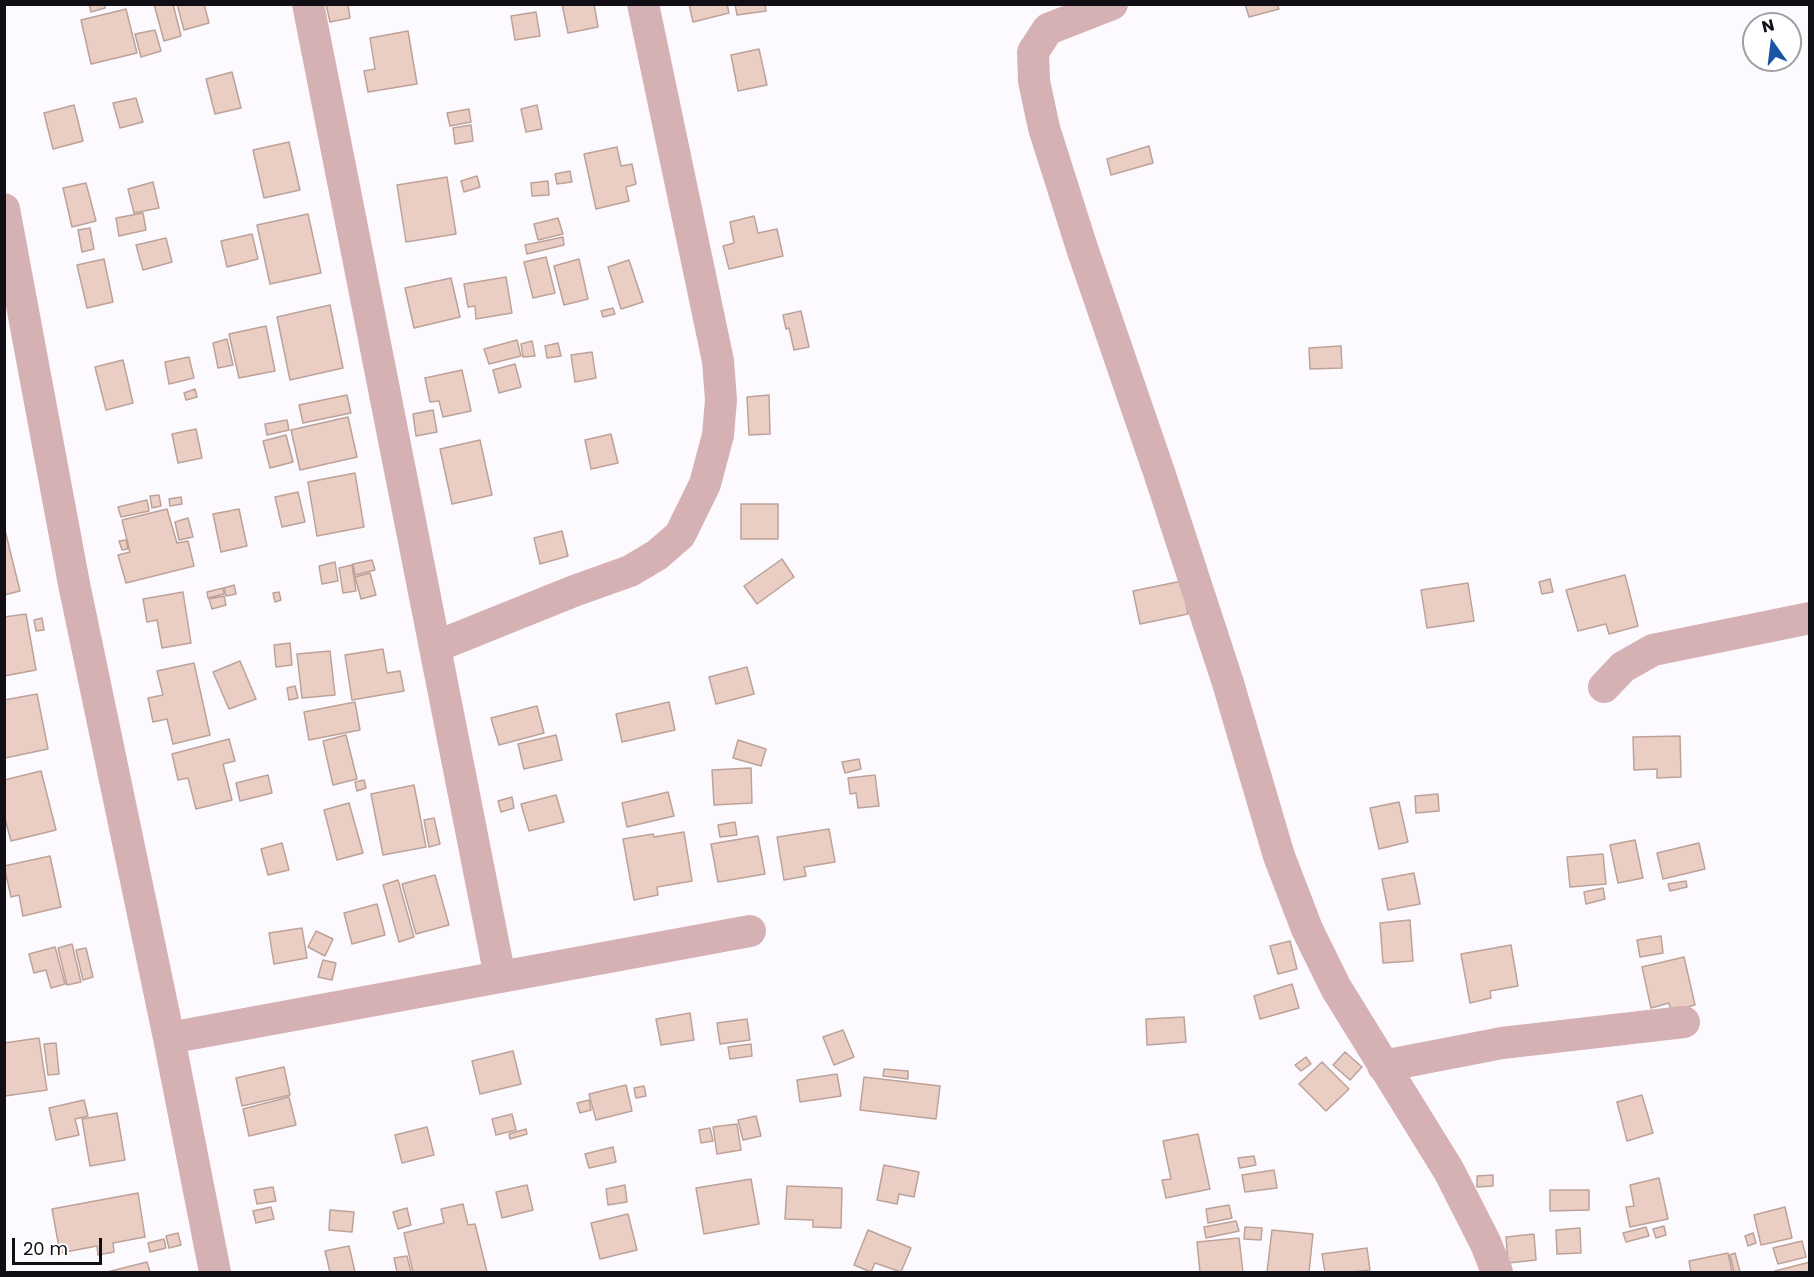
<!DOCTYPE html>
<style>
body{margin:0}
#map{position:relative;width:1814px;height:1277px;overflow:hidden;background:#fdfaff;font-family:Poppins,sans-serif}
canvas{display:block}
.frame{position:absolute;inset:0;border:6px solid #120e15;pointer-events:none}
.north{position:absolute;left:1742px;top:12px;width:60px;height:60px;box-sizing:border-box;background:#fff;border:2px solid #a09fa1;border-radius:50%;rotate:346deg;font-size:16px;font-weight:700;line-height:24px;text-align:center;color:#120e15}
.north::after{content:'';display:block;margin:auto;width:21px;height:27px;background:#1a54a5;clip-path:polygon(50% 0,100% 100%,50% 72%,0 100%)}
.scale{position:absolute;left:12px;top:1238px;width:90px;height:27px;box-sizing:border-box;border:3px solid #120e15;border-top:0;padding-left:8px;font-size:18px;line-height:21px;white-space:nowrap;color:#120e15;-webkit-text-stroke:4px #fff;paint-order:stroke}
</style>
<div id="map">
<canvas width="1814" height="1277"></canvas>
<div class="frame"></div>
<div class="north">N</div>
<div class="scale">20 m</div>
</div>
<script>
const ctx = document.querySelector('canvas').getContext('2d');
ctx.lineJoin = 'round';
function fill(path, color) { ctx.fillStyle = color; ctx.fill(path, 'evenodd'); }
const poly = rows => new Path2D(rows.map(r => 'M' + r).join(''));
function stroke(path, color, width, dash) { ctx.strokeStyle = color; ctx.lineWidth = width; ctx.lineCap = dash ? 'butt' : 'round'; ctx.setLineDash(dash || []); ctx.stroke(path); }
const building = poly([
 [89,4,105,4,105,8,91,12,89,4],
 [154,4,173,4,181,36,164,41,154,4],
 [177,4,204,4,209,23,184,30,177,4],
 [326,4,348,4,350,18,330,22,326,4],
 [562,4,594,4,598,27,568,33,562,4],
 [689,4,727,4,729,13,693,22,689,4],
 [735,4,765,4,766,11,737,15,735,4],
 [1245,4,1277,4,1279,9,1249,17,1245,4],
 [126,9,137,53,91,64,81,20,126,9],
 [536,12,540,36,515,40,511,16,536,12],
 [155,30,161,51,141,57,135,34,155,30],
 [408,31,417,84,368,92,364,71,375,69,370,38,408,31],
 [759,49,767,85,738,91,731,55,759,49],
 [232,72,241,108,215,114,206,79,232,72],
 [136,98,143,122,120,128,113,103,136,98],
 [74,105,83,141,53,149,44,113,74,105],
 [537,105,542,129,526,132,521,109,537,105],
 [469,109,471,122,450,126,447,113,469,109],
 [471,125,473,141,455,144,453,128,471,125],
 [289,142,300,190,264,198,253,150,289,142],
 [1149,146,1153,163,1111,175,1107,159,1149,146],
 [617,147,621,166,632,164,636,184,626,187,629,201,596,209,584,154,617,147],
 [570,171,572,182,557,184,555,174,570,171],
 [477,176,480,187,464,192,461,181,477,176],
 [447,177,456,234,406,242,397,185,447,177],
 [548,181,549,195,532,196,531,183,548,181],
 [153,182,159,208,134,213,128,189,153,182],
 [86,183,96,221,72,227,63,188,86,183],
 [143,213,146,230,119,236,116,218,143,213],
 [308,214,321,273,270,284,257,225,308,214],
 [754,216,758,233,777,229,783,256,729,269,723,246,734,243,730,222,754,216],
 [558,218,563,234,538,240,534,224,558,218],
 [90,228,94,249,82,252,78,230,90,228],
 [252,234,258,259,227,267,221,241,252,234],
 [563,237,564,245,527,254,525,245,563,237],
 [166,238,172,262,143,270,136,245,166,238],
 [546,257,555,293,533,298,524,262,546,257],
 [104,259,113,302,87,308,77,265,104,259],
 [579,259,588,299,564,305,554,266,579,259],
 [629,260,643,302,621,309,608,267,629,260],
 [506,277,512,313,476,319,475,306,468,307,464,284,506,277],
 [451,278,460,317,414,328,405,288,451,278],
 [330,305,343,368,290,380,277,317,330,305],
 [613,308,615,314,603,317,601,311,613,308],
 [801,311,809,347,794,350,789,328,786,329,783,315,801,311],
 [266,326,275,371,239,378,229,334,266,326],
 [227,339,233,365,218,368,213,343,227,339],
 [517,340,521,356,489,364,484,349,517,340],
 [532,341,535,356,523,357,521,344,532,341],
 [558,343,561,356,547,358,545,346,558,343],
 [1341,346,1342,368,1310,369,1309,348,1341,346],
 [592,352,596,378,575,382,571,355,592,352],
 [189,357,194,378,169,384,165,362,189,357],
 [123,360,133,403,106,410,95,367,123,360],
 [515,364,521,387,499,393,493,370,515,364],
 [462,370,471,411,443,417,439,401,430,402,425,378,462,370],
 [195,389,197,397,186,400,184,393,195,389],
 [347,395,351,413,303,423,299,405,347,395],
 [769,395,770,434,749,435,747,397,769,395],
 [433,410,437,432,416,436,413,414,433,410],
 [348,417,357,457,300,470,291,430,348,417],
 [287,420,289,430,267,435,265,424,287,420],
 [196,429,202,458,178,463,172,434,196,429],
 [611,434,618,463,591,469,585,440,611,434],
 [286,435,293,462,270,468,263,441,286,435],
 [480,440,492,495,452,504,440,449,480,440],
 [355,473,364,527,317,536,308,482,355,473],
 [298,492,305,522,282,527,275,497,298,492],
 [159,495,161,506,152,508,150,496,159,495],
 [181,497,182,504,170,506,169,499,181,497],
 [147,500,149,511,121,517,118,507,147,500],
 [741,504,778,504,778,539,741,539,741,504],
 [167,509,177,543,188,541,194,566,126,583,118,555,130,552,122,520,167,509],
 [239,509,247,546,221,552,213,514,239,509],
 [188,518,193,537,179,540,175,522,188,518],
 [4,526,20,591,4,595,4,526],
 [562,531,568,556,540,564,534,538,562,531],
 [126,540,128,549,122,550,119,541,126,540],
 [782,559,794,577,757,604,744,586,782,559],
 [372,560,375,570,355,575,353,564,372,560],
 [335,562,338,581,322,584,319,566,335,562],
 [352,565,356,591,343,593,339,568,352,565],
 [370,573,376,595,361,599,355,577,370,573],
 [1625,575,1638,626,1609,634,1606,624,1578,631,1566,590,1625,575],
 [1550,579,1553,592,1542,594,1539,582,1550,579],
 [1182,581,1188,614,1140,624,1133,591,1182,581],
 [1468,583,1474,621,1427,628,1421,590,1468,583],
 [234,585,236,594,226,596,224,588,234,585],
 [223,588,224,594,208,598,207,592,223,588],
 [183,592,191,643,162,648,157,620,147,622,143,599,183,592],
 [279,592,281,600,275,602,273,593,279,592],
 [224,596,226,605,212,609,209,599,224,596],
 [26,614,36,670,4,676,4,617,26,614],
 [42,618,44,630,36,631,34,620,42,618],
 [290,643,292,665,276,667,274,645,290,643],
 [383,649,387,673,400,671,404,691,352,700,345,655,383,649],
 [330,651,335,695,302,698,297,654,330,651],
 [240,661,256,699,229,709,213,672,240,661],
 [194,663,210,735,173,744,167,719,153,722,148,698,163,695,157,671,194,663],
 [747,667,754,694,716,704,709,677,747,667],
 [295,686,298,698,289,700,287,688,295,686],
 [37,694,48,749,5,758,4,700,37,694],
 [355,702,360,730,309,740,304,712,355,702],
 [669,702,675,730,622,742,616,714,669,702],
 [537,706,544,733,499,745,491,718,537,706],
 [346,735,357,779,333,785,323,741,346,735],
 [556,735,562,760,524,769,518,744,556,735],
 [1680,736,1681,777,1657,778,1657,769,1634,770,1633,737,1680,736],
 [229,739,235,761,223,764,232,800,196,809,188,778,178,780,172,754,229,739],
 [738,740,766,749,761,766,733,758,738,740],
 [859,759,861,769,845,773,842,762,859,759],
 [751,768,752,803,714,805,712,770,751,768],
 [41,771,56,830,11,841,4,815,4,780,41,771],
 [268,775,272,793,240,801,236,783,268,775],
 [875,775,879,806,858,808,856,793,850,794,848,778,875,775],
 [364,780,366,788,357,791,355,782,364,780],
 [414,785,426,847,383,855,371,794,414,785],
 [668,792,674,816,627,827,622,803,668,792],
 [1438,794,1439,811,1416,813,1415,796,1438,794],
 [556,795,564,822,529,831,521,804,556,795],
 [512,797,514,808,501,812,498,801,512,797],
 [1399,802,1408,842,1379,849,1370,808,1399,802],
 [349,803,363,853,337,860,324,810,349,803],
 [434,818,440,844,429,847,424,820,434,818],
 [735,822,737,835,720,837,718,825,735,822],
 [829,829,835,862,804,867,806,876,784,880,777,837,829,829],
 [684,832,692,881,657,887,658,895,634,900,623,839,653,834,654,837,684,832],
 [758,836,765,874,718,882,711,844,758,836],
 [1635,840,1643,878,1618,883,1610,845,1635,840],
 [282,843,289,870,268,875,261,849,282,843],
 [1699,843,1705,869,1663,879,1657,853,1699,843],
 [1603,854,1606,884,1570,887,1567,857,1603,854],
 [50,856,61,907,23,916,19,895,11,897,4,866,50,856],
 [1414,873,1420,904,1388,910,1382,879,1414,873],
 [435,875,449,925,416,934,402,884,435,875],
 [398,880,414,937,399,942,383,885,398,880],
 [1686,881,1687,887,1670,891,1668,884,1686,881],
 [1603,888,1605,899,1586,904,1584,892,1603,888],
 [377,904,385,935,352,944,344,913,377,904],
 [1410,920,1413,961,1383,963,1380,923,1410,920],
 [302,928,307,958,274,964,269,933,302,928],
 [316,931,333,939,325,956,308,947,316,931],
 [1661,936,1663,953,1640,957,1637,940,1661,936],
 [1290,941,1297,969,1278,974,1270,946,1290,941],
 [72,944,81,982,67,985,58,948,72,944],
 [1511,945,1518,986,1490,991,1491,998,1470,1003,1461,954,1511,945],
 [55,947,65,984,51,988,46,970,34,973,29,954,55,947],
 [86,948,93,977,83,980,76,950,86,948],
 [1684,957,1695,1005,1671,1011,1669,1003,1651,1008,1642,967,1684,957],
 [323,960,336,963,332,980,318,977,323,960],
 [1292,984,1299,1008,1260,1019,1254,996,1292,984],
 [690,1013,694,1040,661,1045,656,1019,690,1013],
 [1184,1017,1186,1042,1147,1045,1146,1019,1184,1017],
 [747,1019,750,1040,720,1044,717,1023,747,1019],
 [843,1030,854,1057,834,1065,823,1037,843,1030],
 [39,1038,47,1090,5,1096,4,1043,39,1038],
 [56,1043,59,1074,48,1075,44,1044,56,1043],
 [751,1044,752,1056,730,1059,728,1047,751,1044],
 [513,1051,521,1084,480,1094,472,1061,513,1051],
 [1345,1052,1362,1067,1350,1080,1333,1065,1345,1052],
 [1306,1057,1311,1064,1301,1071,1295,1065,1306,1057],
 [1322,1062,1349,1089,1326,1111,1299,1084,1322,1062],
 [284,1067,290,1095,242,1106,236,1078,284,1067],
 [884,1069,908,1071,908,1079,883,1076,884,1069],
 [837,1074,841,1096,800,1102,797,1080,837,1074],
 [864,1077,940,1086,936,1119,860,1110,864,1077],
 [626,1085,632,1111,596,1120,589,1094,626,1085],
 [644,1086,646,1096,636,1098,634,1088,644,1086],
 [1642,1095,1653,1133,1627,1141,1617,1102,1642,1095],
 [289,1097,296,1125,249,1136,243,1109,289,1097],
 [84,1100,88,1116,75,1119,79,1135,56,1140,49,1108,84,1100],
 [589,1100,591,1110,580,1113,577,1103,589,1100],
 [117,1113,125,1160,90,1166,82,1119,117,1113],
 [512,1114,516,1130,496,1135,492,1119,512,1114],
 [756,1116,761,1136,743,1140,738,1120,756,1116],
 [737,1124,741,1150,717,1154,713,1127,737,1124],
 [427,1127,434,1155,402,1163,395,1135,427,1127],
 [710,1128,713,1141,701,1143,699,1130,710,1128],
 [526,1129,527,1134,510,1139,509,1134,526,1129],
 [1198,1134,1210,1189,1166,1198,1162,1180,1171,1179,1163,1141,1198,1134],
 [613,1147,616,1162,589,1168,585,1154,613,1147],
 [1254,1156,1256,1165,1240,1168,1238,1158,1254,1156],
 [884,1165,919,1172,914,1197,899,1194,897,1204,877,1200,884,1165],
 [1274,1170,1277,1188,1245,1192,1242,1175,1274,1170],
 [1493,1175,1493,1186,1477,1187,1477,1176,1493,1175],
 [1659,1178,1668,1219,1630,1227,1626,1207,1634,1206,1630,1185,1659,1178],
 [751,1179,759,1224,704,1234,696,1188,751,1179],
 [527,1185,533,1210,502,1218,496,1192,527,1185],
 [625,1185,627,1202,608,1205,606,1189,625,1185],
 [787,1186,842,1188,841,1228,813,1227,813,1220,785,1219,787,1186],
 [273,1187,276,1201,257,1204,254,1190,273,1187],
 [1550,1190,1589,1190,1589,1210,1550,1211,1550,1190],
 [138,1193,145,1237,113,1243,114,1252,98,1255,97,1246,60,1253,52,1209,138,1193],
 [463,1204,468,1225,475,1224,487,1272,413,1272,404,1233,444,1223,441,1209,463,1204],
 [1229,1205,1232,1218,1208,1223,1206,1209,1229,1205],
 [271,1207,274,1219,256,1223,253,1211,271,1207],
 [1785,1207,1792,1238,1761,1245,1754,1215,1785,1207],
 [407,1208,411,1225,398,1229,393,1212,407,1208],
 [330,1210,354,1212,352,1232,329,1230,330,1210],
 [628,1214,637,1250,600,1259,591,1223,628,1214],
 [1236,1221,1239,1231,1206,1238,1204,1227,1236,1221],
 [1664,1226,1666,1235,1656,1238,1653,1229,1664,1226],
 [1245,1227,1262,1228,1261,1240,1244,1239,1245,1227],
 [1646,1227,1649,1236,1626,1242,1623,1233,1646,1227],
 [1580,1228,1581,1253,1557,1254,1556,1230,1580,1228],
 [868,1230,911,1248,901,1272,875,1263,871,1272,854,1265,868,1230],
 [1272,1230,1313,1234,1309,1272,1267,1272,1272,1230],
 [178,1233,181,1245,169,1248,166,1236,178,1233],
 [1753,1233,1756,1243,1748,1246,1745,1236,1753,1233],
 [1534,1234,1536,1260,1508,1263,1506,1237,1534,1234],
 [1239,1238,1243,1272,1200,1272,1197,1242,1239,1238],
 [164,1239,166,1248,150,1252,148,1243,164,1239],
 [1802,1241,1806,1257,1778,1264,1773,1248,1802,1241],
 [349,1246,355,1272,330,1272,325,1251,349,1246],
 [1367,1248,1370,1270,1350,1272,1325,1272,1322,1254,1367,1248],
 [1728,1253,1732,1272,1691,1272,1689,1261,1728,1253],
 [1735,1253,1740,1272,1734,1272,1730,1255,1735,1253],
 [407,1256,411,1272,397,1272,394,1258,407,1256],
 [147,1262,150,1272,107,1272,147,1262],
 [1810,1262,1810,1272,1775,1272,1775,1271,1810,1262]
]);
fill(building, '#eacec4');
stroke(building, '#bca299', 1.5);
stroke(poly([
 [308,4,500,977],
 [1112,4,1048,29,1033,52,1034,81,1044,128,1082,248,1160,475,1228,683,1279,856,1307,929,1336,988,1449,1171,1486,1244,1497,1272],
 [4,209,74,584,169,1038,215,1272],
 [435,647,574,591,630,571,657,555,680,535,705,484,718,435,721,400,718,361,643,4],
 [1604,687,1623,667,1653,650,1810,618],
 [169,1038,750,931],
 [1383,1066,1502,1043,1684,1022]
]), '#d6b1b4', 32);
</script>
